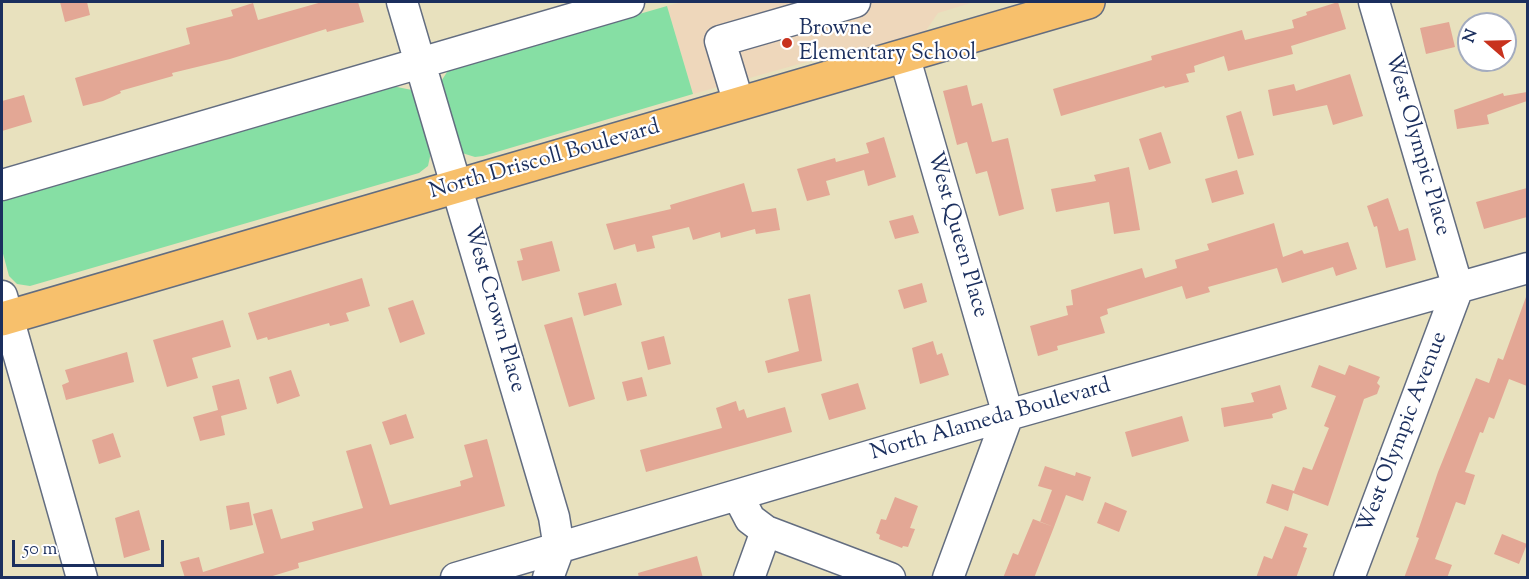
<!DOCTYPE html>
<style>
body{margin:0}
#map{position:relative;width:1529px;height:579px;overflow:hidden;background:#e8e1be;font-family:"Sorts Mill Goudy",serif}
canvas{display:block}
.frame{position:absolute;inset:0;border:3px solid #1b2f5e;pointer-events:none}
.north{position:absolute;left:1457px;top:12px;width:60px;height:60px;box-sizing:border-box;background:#fff;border:2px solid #a4acbf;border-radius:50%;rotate:290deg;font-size:16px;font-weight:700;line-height:24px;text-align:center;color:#1b2f5e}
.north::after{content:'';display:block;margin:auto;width:21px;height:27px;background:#c8321e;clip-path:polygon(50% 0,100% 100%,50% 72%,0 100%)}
.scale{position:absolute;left:12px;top:540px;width:152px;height:27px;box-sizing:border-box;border:3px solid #1b2f5e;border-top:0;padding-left:8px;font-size:18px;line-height:21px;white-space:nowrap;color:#1b2f5e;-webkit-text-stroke:4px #fff;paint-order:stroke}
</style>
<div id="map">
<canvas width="1529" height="579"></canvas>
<div class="frame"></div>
<div class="north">N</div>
<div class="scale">50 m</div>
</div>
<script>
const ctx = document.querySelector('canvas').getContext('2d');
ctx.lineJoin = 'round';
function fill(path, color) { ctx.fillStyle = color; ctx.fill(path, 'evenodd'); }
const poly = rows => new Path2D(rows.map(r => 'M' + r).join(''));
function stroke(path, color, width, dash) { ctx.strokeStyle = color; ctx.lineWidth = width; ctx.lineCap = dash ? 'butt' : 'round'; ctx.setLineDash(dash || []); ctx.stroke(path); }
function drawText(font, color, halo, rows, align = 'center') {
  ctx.font = font + ' "Sorts Mill Goudy",serif'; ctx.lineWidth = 4.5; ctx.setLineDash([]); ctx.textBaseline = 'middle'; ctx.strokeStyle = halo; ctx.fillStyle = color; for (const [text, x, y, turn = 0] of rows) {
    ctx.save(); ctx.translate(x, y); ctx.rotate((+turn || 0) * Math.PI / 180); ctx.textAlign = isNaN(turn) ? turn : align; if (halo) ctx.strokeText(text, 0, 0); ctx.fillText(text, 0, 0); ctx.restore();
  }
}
fill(poly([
 [682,2,974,2,938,13,923,35,861,53,845,51,693,94,667,6]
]), '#eed7bb');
fill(poly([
 [667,6,693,94,483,156,475,157,462,153,440,83,449,69],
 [392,86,412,90,431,152,428,166,419,173,30,286,17,284,9,276,2,250,2,199]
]), '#86dfa4');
fill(poly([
 [60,2,87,2,90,15,65,22],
 [322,2,358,2,364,22,327,32,326,29,230,59,172,73,173,76,120,91,121,93,103,101,83,106,75,78,190,44,186,28,233,16,231,10,253,3,258,20],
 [1338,2,1346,29,1291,46,1293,54,1228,71,1224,56,1194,66,1195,72,1186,74,1189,82,1165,88,1164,86,1061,116,1053,89,1152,60,1151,56,1242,30,1245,40,1294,28,1292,20,1307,15,1306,12],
 [1449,22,1455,47,1426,54,1420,28],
 [1350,74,1363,116,1333,125,1327,105,1273,116,1268,90,1294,84,1296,91],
 [967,85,972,106,982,103,992,142,1008,138,1024,209,999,216,987,171,976,174,967,142,957,145,943,91],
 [1527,92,1527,101,1487,115,1489,124,1457,129,1454,110,1503,93,1504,96],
 [24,95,32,122,2,131,2,101],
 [1241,111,1254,155,1238,159,1226,116],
 [1161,132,1171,163,1149,170,1139,139],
 [884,137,896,177,868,186,864,170,826,181,830,195,807,201,797,169,835,158,836,162,869,153,866,143],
 [1129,167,1140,230,1114,234,1109,202,1056,212,1051,189,1096,181,1094,175],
 [1237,170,1244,194,1212,203,1205,179],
 [744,183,752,212,776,208,780,230,756,234,755,229,721,238,720,232,693,240,689,227,652,236,655,248,637,252,635,244,614,250,606,224,671,209,670,205],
 [1527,188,1527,217,1484,229,1476,202],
 [1388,198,1399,231,1408,228,1416,260,1386,268,1377,226,1374,227,1367,206],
 [913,215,919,233,895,239,889,221],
 [1274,223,1283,257,1302,250,1304,254,1348,242,1357,269,1336,276,1333,267,1282,283,1277,268,1208,287,1210,292,1186,299,1182,286,1107,309,1108,314,1100,317,1105,333,1057,346,1058,350,1038,356,1030,326,1068,315,1066,306,1073,305,1071,290,1142,268,1145,278,1177,268,1175,260,1209,250,1207,244],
 [552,241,560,271,522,281,517,261,523,260,520,249],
 [362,278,370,306,346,313,349,321,330,326,329,323,268,340,267,337,257,340,248,313],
 [616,283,622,305,584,316,578,293],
 [922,283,927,302,904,309,898,290],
 [810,294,822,361,768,373,765,361,799,351,788,299],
 [1526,297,1527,386,1509,379,1494,419,1489,417,1483,433,1480,432,1465,472,1475,475,1465,505,1456,502,1435,559,1452,565,1447,578,1404,578,1419,538,1416,537,1438,472,1476,378,1489,383,1498,358,1503,360],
 [413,300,425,334,400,343,388,308],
 [572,317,595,399,569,407,544,325],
 [223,320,231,347,192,358,198,378,167,387,153,340],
 [664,336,671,364,648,370,641,342],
 [933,341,937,355,942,353,949,375,920,384,912,348],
 [127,352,134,382,66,400,62,385,69,382,65,370],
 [1319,365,1345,375,1349,365,1380,377,1377,383,1380,386,1377,394,1364,399,1328,506,1293,493,1288,511,1266,503,1272,484,1294,491,1303,467,1312,470,1329,428,1324,426,1336,396,1311,387],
 [291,370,300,396,277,404,269,377],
 [642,377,647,396,627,401,622,382],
 [239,379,247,409,221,416,225,435,200,441,193,417,218,410,212,386],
 [858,383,866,409,829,420,821,394],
 [1280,385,1287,409,1272,414,1273,418,1224,427,1221,408,1254,402,1251,393],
 [736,401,739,411,744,409,747,418,785,407,792,432,646,472,640,450,722,428,716,408],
 [406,414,414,438,390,445,382,422],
 [1182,416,1189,441,1132,457,1125,432],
 [113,433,121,457,99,464,92,440],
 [487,439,505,506,306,561,298,563,299,568,266,578,185,578,180,562,199,557,203,572,264,553,253,514,272,509,281,539,314,530,312,522,363,508,346,451,371,444,390,505,461,486,460,481,473,477,464,445],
 [1045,466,1075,476,1076,472,1091,477,1083,501,1066,495,1054,527,1040,522,1052,490,1038,486],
 [895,497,918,506,910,528,915,529,908,547,903,546,902,548,879,539,880,535,876,533,881,519,886,520],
 [249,502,253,525,230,530,226,506],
 [1105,502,1127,511,1119,532,1097,523],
 [139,510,150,550,124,558,115,518],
 [1033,519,1054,527,1034,578,1003,578,1013,553,1018,555],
 [1285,526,1308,534,1303,547,1307,548,1296,578,1256,578,1264,556,1272,559],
 [1502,534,1527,544,1519,564,1494,554],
 [697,556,703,578,639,578,638,573]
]), '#e3a795');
const minor = poly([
 [402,2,554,517,559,548,548,578],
 [904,55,1008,415,948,578],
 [739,104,720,41,855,2],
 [2,185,629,2],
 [2,296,82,578],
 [738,496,750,519,766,531,890,578],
 [456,578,1008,415,1528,268],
 [749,578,766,531],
 [1349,578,1458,288,1374,2]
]);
const major = poly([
 [2,319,1088,2]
]);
stroke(minor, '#636d80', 33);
stroke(major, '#636d80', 36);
stroke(minor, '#fff', 30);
stroke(major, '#f7c06c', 33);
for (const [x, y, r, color] of [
 [787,43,6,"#c8321e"]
]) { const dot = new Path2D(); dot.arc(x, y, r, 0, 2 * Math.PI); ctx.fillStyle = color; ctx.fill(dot); stroke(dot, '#fff', 2); }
drawText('22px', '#1b2f5e', '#fff', [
 ["Browne",799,30],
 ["Elementary School",799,55]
], 'left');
drawText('22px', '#1b2f5e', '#fff', [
 ["West Olympic Place",1416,145,74],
 ["North Driscoll Boulevard",545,161,-16],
 ["West Queen Place",956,235,74],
 ["West Crown Place",493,309,74],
 ["North Alameda Boulevard",991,421,-16],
 ["West Olympic Avenue",1404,433,-69]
]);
</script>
